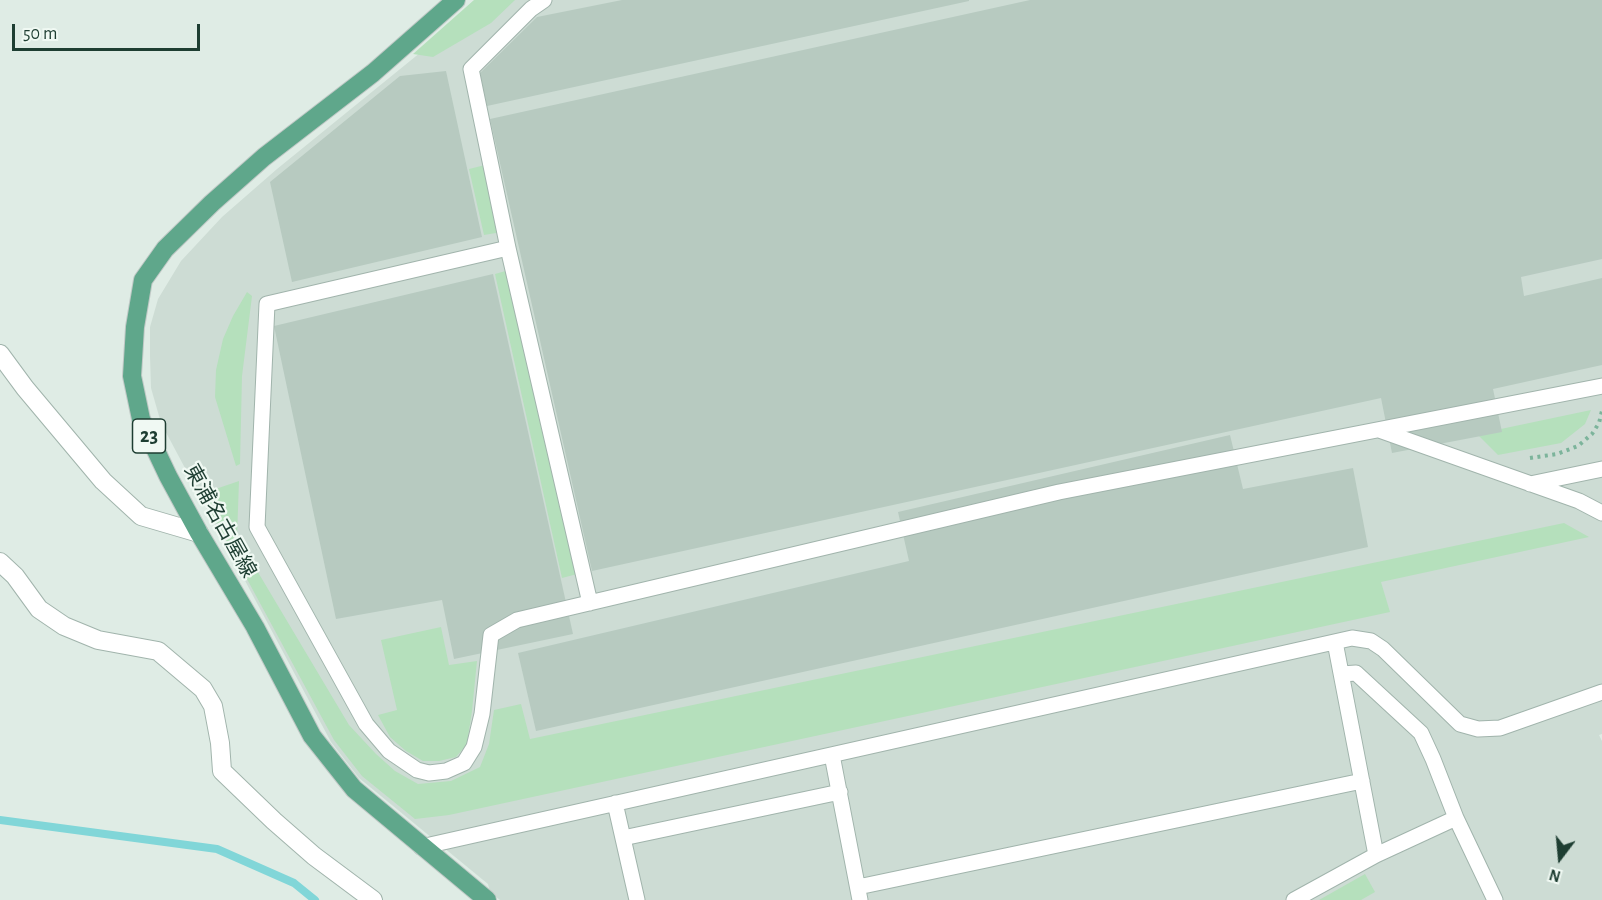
<!DOCTYPE html>
<meta charset="utf-8">
<style>
body{margin:0}
#map{position:relative;width:1602px;height:900px;overflow:hidden;background:#dfece5;font-family:"Alegreya Sans",sans-serif}
canvas{display:block}
.north{position:absolute;left:1530px;top:828px;width:60px;height:60px;-webkit-text-stroke:4px #f0f9f3;paint-order:stroke;rotate:196deg;font-size:16px;font-weight:700;line-height:24px;text-align:center;color:#1e3e32}
.north::after{content:'';display:block;margin:auto;width:21px;height:27px;background:#1e3e32;clip-path:polygon(50% 0,100% 100%,50% 72%,0 100%)}
.scale{position:absolute;left:12px;top:24px;width:188px;height:27px;box-sizing:border-box;border:3px solid #1e3e32;border-top:0;padding-left:8px;font-size:18px;line-height:21px;white-space:nowrap;color:#1e3e32;-webkit-text-stroke:4px #f0f9f3;paint-order:stroke}
</style>
<div id="map">
<canvas width="1602" height="900"></canvas>
<div class="north">N</div>
<div class="scale">50 m</div>
</div>
<script>
const ctx = document.querySelector('canvas').getContext('2d');
ctx.lineJoin = 'round';
function fill(path, color) { ctx.fillStyle = color; ctx.fill(path, 'evenodd'); }
const poly = rows => new Path2D(rows.map(r => 'M' + r).join(''));
function stroke(path, color, width, dash) { ctx.strokeStyle = color; ctx.lineWidth = width; ctx.lineCap = dash ? 'butt' : 'round'; ctx.setLineDash(dash || []); ctx.stroke(path); }
function drawText(font, color, halo, rows, align = 'center') {
  ctx.font = font + ' "Alegreya Sans","Noto Sans JP",sans-serif'; ctx.lineWidth = 4.5; ctx.setLineDash([]); ctx.textBaseline = 'middle'; ctx.strokeStyle = halo; ctx.fillStyle = color; for (const [text, x, y, turn = 0] of rows) {
    ctx.save(); ctx.translate(x, y); ctx.rotate((+turn || 0) * Math.PI / 180); ctx.textAlign = isNaN(turn) ? turn : align; if (halo) ctx.strokeText(text, 0, 0); ctx.fillText(text, 0, 0); ctx.restore();
  }
}
fill(poly([
 [480,0,1602,0,1602,734,1599,735,1602,741,1602,900,500,900,490,892,488,884,359,778,331,742,161,423,151,388,150,356,150,327,158,299,181,261,222,217,277,169,442,35]
]), '#cddcd4');
fill(poly([
 [474,0,515,0,491,23,433,57,413,54],
 [489,164,502,232,484,235,469,169],
 [509,270,581,573,562,578,495,274],
 [247,292,252,296,242,376,240,464,236,466,215,397,216,370,223,339,233,316],
 [1591,410,1585,424,1561,443,1498,455,1477,434],
 [239,481,237,537,349,725,376,754,395,771,418,784,451,781,480,767,489,744,494,710,521,704,530,739,1564,523,1589,537,1381,582,1390,612,449,815,415,819,362,776,334,740,201,494],
 [441,627,449,665,477,661,472,711,467,744,456,757,439,761,423,761,406,751,390,737,378,715,397,710,381,640],
 [1365,874,1375,892,1361,900,1319,900]
]), '#b5e0bc');
stroke(poly([
 [0,820,217,849,294,883,315,900]
]), '#81d6d8', 8);
fill(poly([
 [622,0,969,0,969,1,487,106,480,73,537,17],
 [1030,0,1602,0,1602,259,1521,277,1524,296,1602,278,1602,365,1493,389,1502,432,1392,453,1381,398,592,571,490,119],
 [446,71,482,237,292,282,270,182,400,76],
 [493,274,573,634,454,659,442,600,336,619,274,326],
 [1230,435,1243,489,1353,468,1368,547,536,731,518,653,909,561,898,512]
]), '#b7cac0');
const lane = poly([
 [544,0,531,9,471,69,508,248,590,603],
 [508,248,267,304,257,527,366,724,389,751,417,770,429,773,446,771,464,763,474,747,482,714,491,635,517,620,1059,492,1602,386],
 [1379,430,1579,501,1602,513],
 [1530,484,1602,469],
 [1342,674,1356,673,1421,733,1433,759,1456,818],
 [832,755,860,900],
 [615,803,637,900],
 [623,838,840,792],
 [421,847,1352,638,1371,641,1383,649,1460,724,1478,729,1500,728,1602,692],
 [1376,855,1456,818,1495,900],
 [858,887,1362,781],
 [1294,900,1376,855,1335,642]
]);
const street = poly([
 [0,354,25,388,103,481,141,516,199,533],
 [0,562,15,576,39,609,64,626,98,640,158,651,203,689,213,706,220,743,222,771,274,821,314,856,373,900]
]);
const primary = poly([
 [456,0,373,73,264,157,212,203,165,249,143,280,135,327,132,376,141,419,168,476,199,533,255,627,312,736,354,789,487,900]
]);
stroke(lane, '#a1b4ac', 17);
stroke(street, '#a1b4ac', 20);
stroke(primary, '#c0c9c6', 20);
stroke(poly([
 [1530,458,1557,454,1578,446,1592,434,1599,423,1602,411]
]), '#7cb49b', 4, [3, 4.5]);
stroke(lane, '#fff', 15);
stroke(street, '#fff', 18);
stroke(primary, '#5fa78b', 18);
for (const [x, y, w] of [
 [149,436,33]
]) { const box = new Path2D(); box.roundRect(x - w / 2, y - 17, w, 34, 4.5); ctx.fillStyle = '#f0f9f3'; ctx.fill(box); stroke(box, '#1e3e32', 1.5); }
drawText('bold 20px', '#1e3e32', null, [
 ["23",149,436]
]);
drawText('21px', '#1e3e32', '#f0f9f3', [
 ["東浦名古屋線",220,521,61]
]);
</script>
